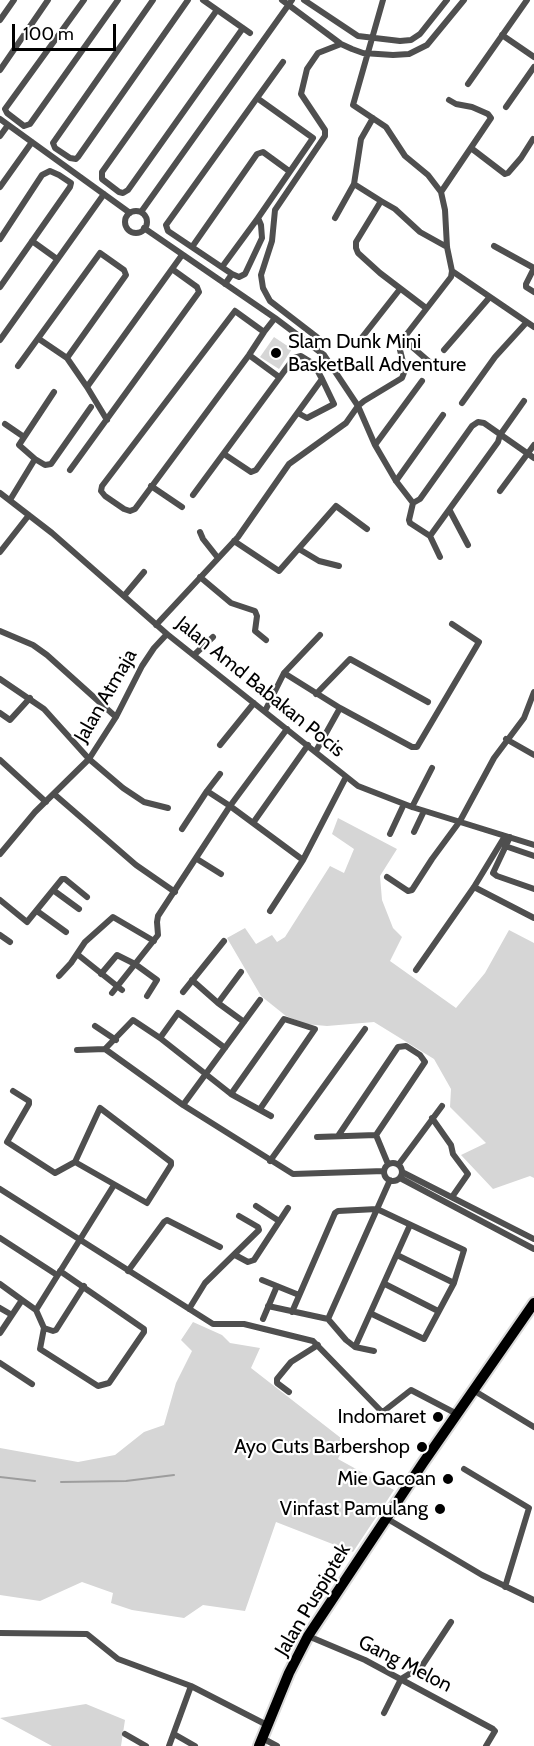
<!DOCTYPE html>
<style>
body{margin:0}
#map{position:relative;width:534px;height:1746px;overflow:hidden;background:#fff;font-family:Cabin,sans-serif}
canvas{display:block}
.scale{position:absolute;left:12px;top:24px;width:104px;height:27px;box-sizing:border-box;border:3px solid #000;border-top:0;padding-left:8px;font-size:18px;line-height:21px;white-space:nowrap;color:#000;-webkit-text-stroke:4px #fff;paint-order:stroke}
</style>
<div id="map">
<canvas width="534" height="1746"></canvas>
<div class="scale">100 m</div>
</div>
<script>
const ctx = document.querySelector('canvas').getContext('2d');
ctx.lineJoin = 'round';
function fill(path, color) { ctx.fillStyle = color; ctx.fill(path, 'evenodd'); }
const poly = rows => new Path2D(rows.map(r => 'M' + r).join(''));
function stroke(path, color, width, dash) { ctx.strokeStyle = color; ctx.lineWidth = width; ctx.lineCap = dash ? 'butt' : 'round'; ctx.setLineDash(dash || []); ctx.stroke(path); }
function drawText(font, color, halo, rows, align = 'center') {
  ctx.font = font + ' Cabin,sans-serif'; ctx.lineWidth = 4.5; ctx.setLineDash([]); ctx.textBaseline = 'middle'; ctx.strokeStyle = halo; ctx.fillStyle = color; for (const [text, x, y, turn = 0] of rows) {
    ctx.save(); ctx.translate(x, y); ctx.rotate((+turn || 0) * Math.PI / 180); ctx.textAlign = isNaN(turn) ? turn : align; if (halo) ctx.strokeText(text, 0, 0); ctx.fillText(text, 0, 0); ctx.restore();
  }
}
fill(poly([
 [274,337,292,349,279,369,260,357],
 [338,818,397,849,380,876,382,900,393,928,402,937,390,961,456,1008,485,973,509,930,534,943,534,1178,530,1176,493,1189,461,1155,486,1143,450,1107,451,1089,434,1059,374,1022,327,1026,305,1024,286,1016,261,996,227,938,245,928,256,944,272,935,277,942,285,937,330,866,344,873,354,849,332,834],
 [193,1322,222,1335,230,1343,260,1348,251,1368,346,1442,338,1459,394,1490,353,1552,276,1522,245,1611,203,1605,184,1618,132,1610,111,1603,113,1593,82,1582,40,1601,0,1595,0,1448,78,1462,115,1455,144,1432,164,1425,176,1383,192,1351,181,1340],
 [86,1704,125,1720,121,1746,52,1746,0,1718]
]), '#d6d6d6');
stroke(poly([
 [0,1477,35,1481],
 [61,1482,126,1481,174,1475]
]), '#9d9d9d', 2);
const primary = poly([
 [259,1746,289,1673,308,1636,423,1463,534,1303]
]);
stroke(primary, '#dbdbdb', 14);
stroke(poly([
 [84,0,5,109,7,113,24,126,30,124,118,0],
 [153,0,53,143,55,148,70,158,76,159,78,157,188,0],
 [203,0,250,33],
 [282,0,341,44,352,49,363,53,393,55,409,54,427,45,464,0],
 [304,0,358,36,400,41,411,40,420,34,447,0],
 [383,0,353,105,386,127,405,156,428,175,441,192,445,210,447,247,452,271,534,327],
 [217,10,102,172,102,179,119,192,123,193,128,190,243,28],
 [0,20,14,0],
 [502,35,534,57],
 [0,70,48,0],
 [468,84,527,0],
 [506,107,534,67],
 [0,119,130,213],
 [0,136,8,125],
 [471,148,505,174,508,173,521,158,533,139],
 [354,184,381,201,356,242,356,248,358,253,380,273,426,308],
 [0,187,32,142],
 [441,192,491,118,488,114,472,107,456,104,449,100],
 [381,201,395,209,420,232,447,247],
 '125 222a11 11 0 1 1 22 0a11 11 0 1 1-22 0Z',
 [141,212,292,0],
 [335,218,354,184,361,139,373,118],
 [144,228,275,318,324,355,358,406,375,445],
 [0,239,42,175,50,171,59,175,71,183,70,187,0,287],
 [32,241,57,259],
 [494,246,534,268,526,284,526,287,534,292],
 [192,247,257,154,263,152,289,171],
 [222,267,258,218],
 [232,274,168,231,166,225,257,98],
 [225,284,232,274,239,277,245,274,262,238,261,225,258,218,313,138,257,98,283,62],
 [235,311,264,332,249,355,135,509,130,511,124,509,105,496,101,491,102,486,235,311],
 [264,332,275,318],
 [318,338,270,301,263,288,261,275,272,241,275,210,325,136,325,130,301,94,307,69,318,53,341,44],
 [39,339,67,358,87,387,182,255],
 [403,339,433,365],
 [0,340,104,194],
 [360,340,400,289],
 [444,350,489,298],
 [249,355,279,377],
 [18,366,100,253,124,270,126,275,67,358],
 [422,381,375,445,396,481,413,503,420,499,472,426,478,422,484,423,534,458],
 [87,387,107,420],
 [462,403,495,357,526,323],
 [298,413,307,418,334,404,322,379],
 [5,424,24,437],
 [35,459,45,465,51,464,91,407],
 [70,470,199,292,197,287,172,269],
 [396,481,443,415],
 [151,486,182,507],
 [500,491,534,445],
 [0,493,52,533,167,634,358,786,412,807,534,845],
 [193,495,294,358,301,356,314,364,322,379,256,470,251,472,224,454],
 [10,500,35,459,19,445,54,392],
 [413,503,409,520,410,523,430,536,440,557],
 [450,511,468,545],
 [200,532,203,539,218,558],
 [430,536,498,442,500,435,524,401],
 [234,541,279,571,336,506,367,529],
 [299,549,319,561,339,566],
 [0,552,29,515],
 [200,577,231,603,255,611,257,616,255,631,266,640],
 [124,596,144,572],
 [156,625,238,537,289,464,346,423,358,406,364,401,402,378,405,370,400,350,403,339,451,277,452,271],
 [0,631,33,645,47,655,116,717],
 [194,655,213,637],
 [284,673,320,635],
 [0,679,44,709,89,759,123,788,144,802,168,808],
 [316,694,350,659,428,702],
 [265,711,284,673,340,708],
 [0,713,10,720,30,698],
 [506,739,534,755],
 [220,745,254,703],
 [316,751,340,708,412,747,417,747,479,642,452,624],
 [0,760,46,802],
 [220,774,207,791,230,806,287,729],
 [54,794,136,865,175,892],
 [412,807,432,768],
 [253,823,308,745],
 [182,829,207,791],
 [414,832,424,811],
 [390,834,404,804],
 [510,837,493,873,497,876,534,889],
 [505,846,534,856],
 [0,854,35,812,89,759,116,717,142,666,154,648,167,634],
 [197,859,221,874],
 [387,877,408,891,412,890,432,859,460,821,494,758,524,718,534,692],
 [474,887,534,918],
 [53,890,79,909],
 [0,900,27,922,62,879,65,879,87,897],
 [37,911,66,932],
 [270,911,303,860,346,777],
 [0,935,10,942],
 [77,954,122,990],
 [416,970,474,887,505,836],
 [101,974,117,955,135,964,157,980,147,996],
 [59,976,71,963,85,942,113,917,154,941],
 [192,980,218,1003,244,1022],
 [183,992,224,941],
 [112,993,158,935,157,922,158,916,230,806,303,860],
 [218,1003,241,972],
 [95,1026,116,1040],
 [160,1038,178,1013,225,1048],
 [105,1049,183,1105,293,1174,384,1171],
 [77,1050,105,1049,133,1020,160,1038,231,1094,271,1116],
 [13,1091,29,1101,29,1104,7,1142,55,1173,75,1162,147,1203,171,1165,171,1162,100,1108,75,1162],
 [231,1094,284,1019,315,1029,260,1109],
 [183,1105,260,1000],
 [432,1118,451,1145,453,1154,468,1174,452,1197],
 [338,1136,398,1047,406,1046,420,1055,425,1062,376,1135],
 [317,1137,376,1135,388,1164],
 [270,1161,365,1029],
 '384 1172a9 9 0 1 1 18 0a9 9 0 1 1-18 0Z',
 [399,1164,442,1106],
 [402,1172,534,1239],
 [400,1178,534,1249],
 [0,1189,213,1324,244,1324,313,1341,381,1411,384,1411,411,1390,457,1414],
 [256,1206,279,1221],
 [0,1238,57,1275],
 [235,1255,248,1262,254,1260,288,1208],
 [397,1255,454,1283],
 [128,1271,164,1222,167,1220,220,1247],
 [262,1280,299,1295],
 [0,1284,22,1300,0,1333],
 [385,1284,438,1311],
 [22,1300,36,1310,44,1328,40,1349,98,1386,109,1383,144,1332,144,1329,60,1271],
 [268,1306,328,1319,346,1340,355,1347,374,1351],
 [0,1308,12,1315],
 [189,1309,205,1283,259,1230,258,1227,239,1216],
 [36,1310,114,1185],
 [292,1312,335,1213,338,1211,377,1209,464,1250,454,1283,424,1339,372,1314],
 [263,1319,277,1286],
 [328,1319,390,1180],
 [44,1328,53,1331,56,1330,84,1286],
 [355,1347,410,1225],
 [0,1363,32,1384],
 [473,1390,534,1427],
 [289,1392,277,1383,277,1379,291,1362,318,1345],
 [464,1469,529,1508,505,1587],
 [386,1518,482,1575,534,1600],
 [0,1633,87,1634,118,1659,191,1686,267,1725],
 [308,1636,365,1660,493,1729,495,1731,486,1746],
 [384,1713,401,1679,422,1666,451,1622],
 [125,1734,146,1746],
 [174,1734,195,1746],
 [262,1738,277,1746],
 [169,1746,191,1686]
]), '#4f4f4f', 6);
stroke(primary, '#000', 10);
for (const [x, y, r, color] of [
 [276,353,6,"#000"],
 [438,1417,6,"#000"],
 [422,1447,6,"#000"],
 [448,1479,6,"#000"],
 [440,1509,6,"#000"]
]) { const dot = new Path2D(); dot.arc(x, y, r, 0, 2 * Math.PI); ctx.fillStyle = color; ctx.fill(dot); stroke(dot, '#fff', 2); }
drawText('20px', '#000', '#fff', [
 ["Slam Dunk Mini",288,342,"left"],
 ["BasketBall Adventure",288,365,"left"],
 ["Indomaret",426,1417],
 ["Ayo Cuts Barbershop",410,1447],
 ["Mie Gacoan",436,1479],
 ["Vinfast Pamulang",428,1509]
], 'right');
drawText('20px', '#000', '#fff', [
 ["Jalan Amd Babakan Pocis",260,687,39],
 ["Jalan Atmaja",106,696,-60],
 ["Jalan Puspiptek",313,1600,-59],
 ["Gang Melon",405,1664,27]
]);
</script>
